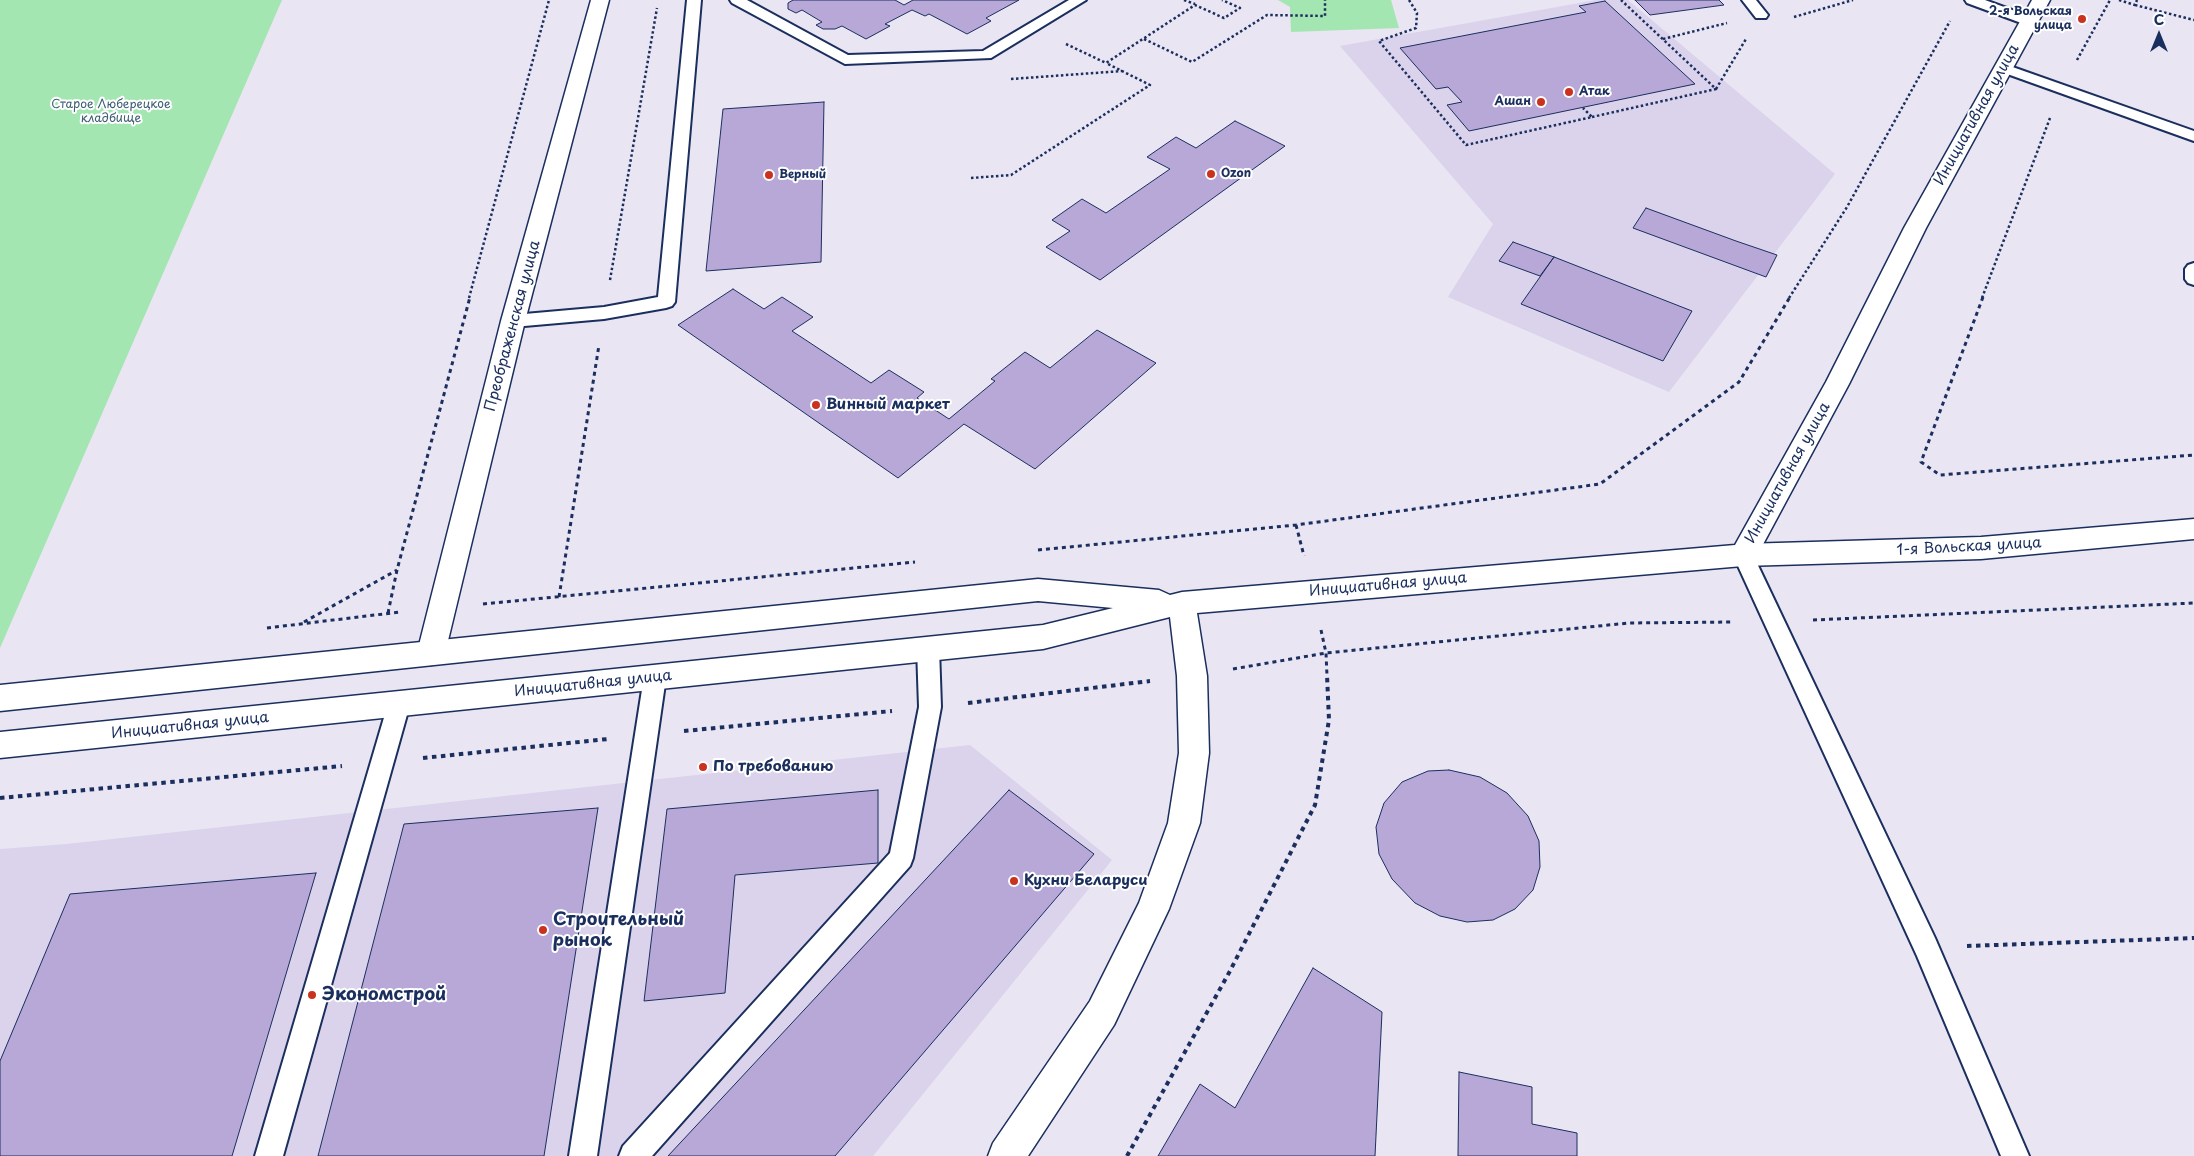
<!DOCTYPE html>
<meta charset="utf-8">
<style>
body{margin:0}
#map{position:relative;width:2194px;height:1156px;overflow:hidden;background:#e9e5f3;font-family:"Playpen Sans",sans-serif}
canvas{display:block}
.north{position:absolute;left:2134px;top:10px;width:50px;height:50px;-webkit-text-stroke:4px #fff;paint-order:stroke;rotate:0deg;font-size:14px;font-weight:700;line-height:20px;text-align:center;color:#1b2f5e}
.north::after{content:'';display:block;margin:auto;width:18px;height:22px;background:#1b2f5e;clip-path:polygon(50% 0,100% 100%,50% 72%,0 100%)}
</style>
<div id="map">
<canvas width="2194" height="1156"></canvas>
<div class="north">С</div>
</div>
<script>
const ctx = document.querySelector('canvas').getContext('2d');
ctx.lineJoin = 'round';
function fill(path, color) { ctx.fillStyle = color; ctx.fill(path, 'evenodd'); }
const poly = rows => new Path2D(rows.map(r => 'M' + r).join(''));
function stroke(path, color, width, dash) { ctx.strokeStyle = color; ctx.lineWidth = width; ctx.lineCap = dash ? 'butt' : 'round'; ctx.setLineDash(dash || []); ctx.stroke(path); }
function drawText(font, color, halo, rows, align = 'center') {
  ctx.font = font + ' "Playpen Sans",sans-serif'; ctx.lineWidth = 4; ctx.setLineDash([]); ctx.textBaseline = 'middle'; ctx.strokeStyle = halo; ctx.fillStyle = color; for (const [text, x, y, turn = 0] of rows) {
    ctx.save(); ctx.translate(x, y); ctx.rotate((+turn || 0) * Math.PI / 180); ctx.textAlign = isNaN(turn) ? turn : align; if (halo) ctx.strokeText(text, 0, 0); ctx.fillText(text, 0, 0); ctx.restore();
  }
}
fill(poly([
 [1596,0,1628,0,1835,174,1669,392,1448,297,1493,224,1340,46],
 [970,745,1112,860,873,1156,0,1156,0,849,67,844]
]), '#dad3eb');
fill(poly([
 [0,0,282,0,0,648],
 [1278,0,1391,0,1399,28,1291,32,1290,7]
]), '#a4e6b1');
const building = poly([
 [793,0,895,0,904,5,913,0,1019,0,986,18,991,21,967,34,929,14,925,16,912,10,885,24,890,26,866,39,842,26,835,29,823,29,816,25,822,22,802,10,796,13,788,9,788,3,793,0],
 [1635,0,1719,0,1724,5,1650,15,1635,0],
 [1605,1,1695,84,1469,131,1447,105,1462,102,1448,87,1436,89,1400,48,1586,12,1579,6,1605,1],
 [824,102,821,262,706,271,723,109,824,102],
 [1235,121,1285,146,1100,280,1046,247,1070,231,1052,220,1082,199,1106,213,1170,169,1147,157,1176,137,1196,148,1235,121],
 [1646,208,1736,241,1777,255,1766,277,1633,228,1646,208],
 [1513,242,1554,257,1540,276,1499,261,1513,242],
 [1554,257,1692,311,1663,361,1521,304,1554,257],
 [733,289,764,309,782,297,813,317,792,331,871,383,889,370,924,392,917,398,949,419,995,381,991,379,1025,352,1050,368,1097,330,1156,363,1035,469,964,424,898,478,678,325,733,289],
 [1449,770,1480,777,1507,793,1528,816,1539,841,1540,867,1533,890,1515,909,1493,920,1467,922,1440,916,1415,903,1392,879,1379,854,1376,827,1384,803,1402,782,1428,771,1449,770],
 [878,790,878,863,735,875,725,993,644,1001,667,809,878,790],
 [1009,790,1094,854,835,1156,668,1156,1009,790],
 [598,808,544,1156,318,1156,404,824,598,808],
 [316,873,232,1156,0,1156,0,1061,70,894,316,873],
 [1313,968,1382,1012,1375,1156,1158,1156,1200,1084,1235,1108,1313,968],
 [1459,1072,1532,1087,1532,1124,1577,1133,1577,1156,1458,1156,1459,1072]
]);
fill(building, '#b7a8d8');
stroke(building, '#1b2f5e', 1);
const service = poly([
 [687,0,701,0,675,302,672,306,666,308,604,319,513,327,507,325,504,321,507,317,513,315,604,307,658,297,687,0],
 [730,0,747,0,848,55,983,51,1069,0,1086,0,991,58,845,64,732,3,730,0],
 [1742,0,1756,0,1768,15,1766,18,1756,18,1742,0],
 [1965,0,1985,0,2034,18,2036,21,2034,24,2024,24,1967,3,1965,0],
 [2004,64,2194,131,2194,141,1999,71,1997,68,1999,65,2004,64],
 [2194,263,2194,285,2188,283,2185,279,2185,269,2188,265,2194,263],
 [1743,547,1750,549,1753,555,1935,938,2029,1156,2001,1156,1917,956,1733,555,1736,549,1743,547],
 [928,639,936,641,939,648,941,707,913,858,910,866,652,1156,619,1156,623,1146,890,853,919,707,917,648,920,641,928,639],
 [655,667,663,670,666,677,597,1156,569,1156,644,677,647,670,655,667],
 [399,694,407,697,410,704,283,1156,255,1156,388,704,391,697,399,694]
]);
const tertiary = poly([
 [591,0,609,0,525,321,445,653,441,662,431,665,421,662,417,653,501,321,591,0],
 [2194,519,2194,539,1981,559,1743,566,1733,563,1729,555,1733,547,1743,544,1981,537,2194,519]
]);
const secondary = poly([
 [2032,0,2050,0,1926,228,1849,384,1753,563,1743,566,1197,613,1207,676,1209,753,1200,823,1169,909,1114,1025,1028,1156,988,1156,993,1143,1090,1001,1139,903,1168,823,1179,753,1177,676,1170,617,1043,649,0,758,0,732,1043,625,1113,608,1038,601,0,711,0,685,1038,579,1159,590,1170,595,1182,592,1735,545,1826,382,1904,228,2032,0]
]);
stroke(service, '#1b2f5e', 4);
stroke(tertiary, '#1b2f5e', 3);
stroke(secondary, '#1b2f5e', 3);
stroke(poly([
 [1184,0,1195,4],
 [1409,0,1417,13,1416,28,1379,41,1466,145,1592,117,1583,108],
 [2119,0,2135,5,2137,0],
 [2135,5,2194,20],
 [1794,17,1853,0],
 [1144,39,1192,62,1267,15,1325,16,1325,0],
 [1663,39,1727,23],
 [1066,44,1106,63,1195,5,1224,18,1240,8,1222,0],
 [2077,60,2110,0],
 [1011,79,1122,71],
 [1716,89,1746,39],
 [1592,117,1716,89,1621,0],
 [971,178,1011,175,1150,85,1106,63],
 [610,280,657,8],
 [469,298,549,0],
 [1789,298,1847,207,1950,21],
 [1982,298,2050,118]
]), '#1b2f5e', 2.5, [2.5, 2.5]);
stroke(poly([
 [1983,297,1921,462,1940,475,2194,455],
 [1296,525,1304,556],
 [1038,550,1296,525,1600,484,1739,382,1790,297],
 [559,597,599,345],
 [483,604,915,562],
 [388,613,397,570,470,297],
 [1813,620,2194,603],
 [304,622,397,570],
 [267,628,400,612],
 [1321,630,1326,653,1327,676],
 [1233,669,1326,653,1629,623,1734,622]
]), '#1b2f5e', 3, [4, 4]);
stroke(poly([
 [968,703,1150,681],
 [684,731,892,711],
 [423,758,608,739],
 [0,798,342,766],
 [1967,946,2194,938],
 [1127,1156,1230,971,1315,805,1329,720,1327,675]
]), '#1b2f5e', 4, [4.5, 4.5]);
fill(service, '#fff');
fill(tertiary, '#fff');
fill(secondary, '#fff');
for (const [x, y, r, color] of [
 [2082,19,5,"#c8321e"],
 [1569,92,5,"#c8321e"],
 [1541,102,5,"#c8321e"],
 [1211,174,5,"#c8321e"],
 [769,175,5,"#c8321e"],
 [816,405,5,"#c8321e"],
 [703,767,5,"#c8321e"],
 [1014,881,5,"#c8321e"],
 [543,930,5,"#c8321e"],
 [312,995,5,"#c8321e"]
]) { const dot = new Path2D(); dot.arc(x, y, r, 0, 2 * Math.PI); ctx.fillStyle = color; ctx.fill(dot); stroke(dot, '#fff', 2); }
drawText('bold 12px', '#1b2f5e', '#fff', [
 ["2-я Вольская",2072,12,"right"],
 ["улица",2072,26,"right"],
 ["Атак",1579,92],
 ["Ашан",1531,102,"right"],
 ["Ozon",1221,174],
 ["Верный",779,175]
], 'left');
drawText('12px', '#3d5d73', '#fff', [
 ["Старое Люберецкое",111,105],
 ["кладбище",111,119]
]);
drawText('15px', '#1b2f5e', '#fff', [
 ["Инициативная улица",1977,115,-61],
 ["Преображенская улица",513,326,-75],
 ["Инициативная улица",1788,473,-61],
 ["1-я Вольская улица",1969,547,-3],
 ["Инициативная улица",1388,585,-5],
 ["Инициативная улица",593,684,-6],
 ["Инициативная улица",190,726,-6]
]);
drawText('bold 15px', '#1b2f5e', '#fff', [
 ["Винный маркет",826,405],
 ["По требованию",713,767],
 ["Кухни Беларуси",1024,881]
], 'left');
drawText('bold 18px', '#1b2f5e', '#fff', [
 ["Строительный",553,920],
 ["рынок",553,941],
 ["Экономстрой",322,995]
], 'left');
</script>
